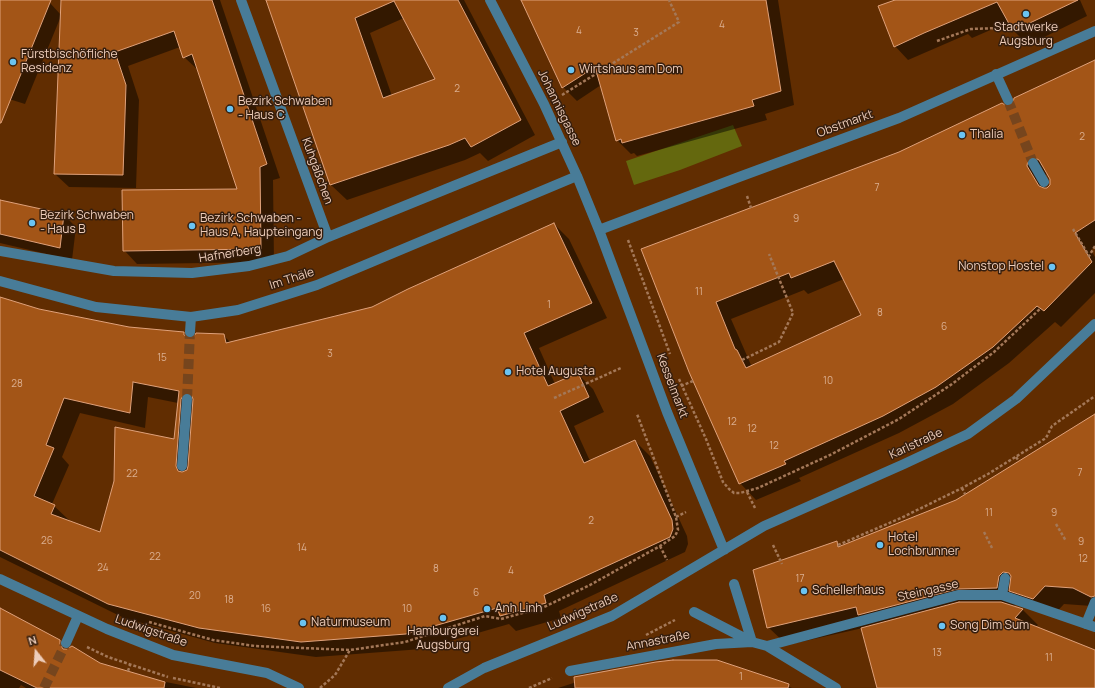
<!DOCTYPE html>
<meta charset="utf-8">
<style>
body{margin:0}
#map{position:relative;width:1095px;height:688px;overflow:hidden;background:#612d01;font-family:Manrope,sans-serif}
canvas{display:block}
.north{position:absolute;left:16px;top:632px;width:40px;height:40px;-webkit-text-stroke:3px #351e0e;paint-order:stroke;rotate:343deg;font-size:11px;font-weight:700;line-height:16px;text-align:center;color:#eecdba}
.north::after{content:'';display:block;margin:auto;width:14px;height:18px;background:#eecdba;clip-path:polygon(50% 0,100% 100%,50% 72%,0 100%)}
</style>
<div id="map">
<canvas width="1095" height="688"></canvas>
<div class="north">N</div>
</div>
<script>
const ctx = document.querySelector('canvas').getContext('2d');
ctx.lineJoin = 'round';
function fill(path, color) { ctx.fillStyle = color; ctx.fill(path, 'evenodd'); }
const poly = rows => new Path2D(rows.map(r => 'M' + r).join(''));
function stroke(path, color, width, dash) { ctx.strokeStyle = color; ctx.lineWidth = width; ctx.lineCap = dash ? 'butt' : 'round'; ctx.setLineDash(dash || []); ctx.stroke(path); }
function drawText(font, color, halo, rows, align = 'center') {
  ctx.font = font + ' Manrope,sans-serif'; ctx.lineWidth = 3; ctx.setLineDash([]); ctx.textBaseline = 'middle'; ctx.strokeStyle = halo; ctx.fillStyle = color; for (const [text, x, y, turn = 0] of rows) {
    ctx.save(); ctx.translate(x, y); ctx.rotate((+turn || 0) * Math.PI / 180); ctx.textAlign = isNaN(turn) ? turn : align; if (halo) ctx.strokeText(text, 0, 0); ctx.fillText(text, 0, 0); ctx.restore();
  }
}
fill(poly([
 [733,125,742,146,680,170,634,185,626,161]
]), '#64680e');
fill(poly([
 [0,0,48,0,46,5,50,3,61,15,62,0,220,0,280,178,273,180,274,262,137,264,124,250,239,190,198,70,184,57,180,47,128,66,139,100,136,188,69,187,55,174,61,16,25,104,9,99,0,121],
 [267,0,464,0,535,135,488,161,480,153,465,160,347,200,331,185],
 [404,18,437,80,392,96,370,33],
 [521,0,778,0,794,105,765,114,767,120,637,156,634,153,631,154,617,140,601,85,577,101,563,87],
 [897,0,1080,0,1087,16,1028,45,1014,31,1009,22,972,38,968,34,908,60,895,46],
 [1095,62,1095,247,1091,250,1095,257,1095,293,1061,327,1055,322,1009,363,953,404,899,433,799,478,801,481,756,500,740,483,642,250,899,153,1011,107],
 [1047,173,1052,182,1047,189,1043,180],
 [844,279,863,315,752,366,751,365,731,319,804,290,808,294],
 [0,202,64,215,76,227,72,260,0,243],
 [554,224,569,239,607,318,539,348,555,384,578,374,593,389,604,412,574,426,590,461,635,441,650,456,687,536,688,544,685,552,559,611,561,618,516,631,509,624,422,649,316,657,215,643,124,618,0,557,0,298,38,310,129,328,183,333,190,339,223,335,231,343,372,308],
 [148,397,178,403,174,441,100,534,70,521,52,504,69,465,62,457,80,413,145,428],
 [1095,415,1095,607,1092,606,1064,604,1052,617,1017,597,1014,607,1023,610,1038,625,1036,627,1095,652,1095,688,883,688,863,628,787,645,768,627,837,542,841,547,956,501],
 [0,609,60,641,68,650,100,663,165,684,166,682,196,688,26,688,21,685,19,688,0,688],
 [614,670,787,686,792,688,558,688]
]), '#0007');
const building = poly([
 [0,0,51,0,1,123,0,123,0,0],
 [61,0,212,0,267,164,260,167,261,249,123,251,122,190,237,189,192,54,183,58,174,31,115,52,126,85,123,175,54,174,61,0],
 [266,0,458,0,521,120,471,147,465,138,449,145,330,185,266,0],
 [394,1,435,79,383,98,355,18,394,1],
 [521,0,766,0,781,91,752,100,754,106,622,143,621,139,616,141,595,67,562,88,521,0],
 [895,0,1078,0,1013,31,997,2,924,33,894,47,878,6,895,0],
 [1095,60,1095,220,1075,233,1092,262,1044,311,1037,306,993,347,936,387,883,416,784,461,786,464,739,484,689,372,641,249,899,152,1002,103,1005,105,1010,106,1013,103,1014,98,1095,60],
 [1033,157,1039,160,1050,179,1050,185,1047,188,1044,188,1039,186,1027,166,1028,159,1033,157],
 [834,261,861,315,746,368,737,350,735,349,716,302,789,273,791,278,834,261],
 [0,200,64,214,60,248,0,234,0,200],
 [554,223,592,303,524,333,548,386,578,373,589,397,560,411,584,463,635,440,672,520,673,529,670,537,544,595,546,603,500,616,497,608,406,634,301,642,199,628,108,604,0,550,0,297,39,309,129,327,184,332,184,335,189,338,193,338,196,333,224,334,226,343,372,307,408,289,554,223],
 [133,382,179,391,174,439,115,427,114,481,100,532,51,514,55,505,34,496,54,448,46,445,64,398,130,413,133,382],
 [185,393,191,394,193,399,188,466,187,470,182,472,178,471,176,466,181,399,185,393],
 [1095,414,1095,596,1091,597,1073,588,1045,586,1033,599,1009,591,1011,576,1009,573,1003,572,999,576,997,588,957,589,858,615,856,607,767,628,753,570,837,541,838,547,956,500,1095,414],
 [959,602,1001,602,1023,609,1015,618,1095,650,1095,688,877,688,861,628,959,602],
 [0,608,60,640,60,644,63,649,67,649,72,646,100,663,165,682,164,688,37,688,0,670,0,608],
 [673,660,717,660,789,684,788,688,575,688,574,677,656,662,673,660]
]);
fill(building, '#a35517');
stroke(building, '#dfa17a', 1);
stroke(poly([
 [1008,100,1033,163],
 [187,399,190,332],
 [44,688,66,643]
]), '#76451d', 10, [10, 5]);
stroke(poly([
 [937,41,971,29,1000,28],
 [562,95,679,22,669,0],
 [747,196,751,208],
 [1073,229,1089,256,1095,246],
 [628,240,670,354],
 [742,360,779,342,793,313,769,254],
 [679,379,706,439,723,482,729,489,734,493,740,493,758,488,830,455,899,419,952,384,994,352,1041,308],
 [681,386,693,381],
 [554,398,621,368],
 [1016,457,1019,461],
 [962,488,965,494],
 [747,492,755,508],
 [676,517,686,512],
 [1056,524,1066,541],
 [984,532,992,548],
 [773,545,782,564],
 [838,545,901,518,962,488,988,474,1046,438,1052,426,1095,396],
 [660,546,667,560],
 [149,622,213,640,255,646,350,650,405,642,485,616,501,619,544,607,590,585,660,546,675,536,678,530,676,517,637,414],
 [646,635,675,620],
 [87,647,108,657,168,677],
 [128,671,130,665],
 [173,678,220,688],
 [320,688,335,675,350,650],
 [529,688,552,678]
]), '#a47858', 2.5, [3, 2]);
stroke(poly([
 [241,0,328,237],
 [490,0,544,104,577,176,599,230,667,412,724,550],
 [996,74,1008,100],
 [1033,163,1044,182],
 [599,230,739,177,899,118,1095,31],
 [0,251,114,271,192,273,249,266,288,256,328,237,562,142],
 [0,281,96,307,191,317,238,310,317,285,577,176],
 [190,332,191,317],
 [182,466,187,399],
 [0,579,107,629,173,655,267,673,299,688],
 [734,584,752,642],
 [1002,595,1005,578],
 [694,612,752,642,767,646,836,688],
 [1086,624,1095,602],
 [66,643,78,616],
 [767,646,958,595,1002,595,1095,627],
 [570,671,716,644,752,642],
 [448,688,484,668,612,616,764,526,904,464,968,434,1016,399,1095,324]
]), '#487c98', 10);
for (const [x, y, r, color] of [
 [1026,14,4,"#6ac3f1"],
 [13,62,4,"#6ac3f1"],
 [571,70,4,"#6ac3f1"],
 [230,109,4,"#6ac3f1"],
 [962,135,4,"#6ac3f1"],
 [32,223,4,"#6ac3f1"],
 [192,226,4,"#6ac3f1"],
 [1052,267,4,"#6ac3f1"],
 [508,372,4,"#6ac3f1"],
 [880,545,4,"#6ac3f1"],
 [804,591,4,"#6ac3f1"],
 [487,609,4,"#6ac3f1"],
 [443,618,4,"#6ac3f1"],
 [303,623,4,"#6ac3f1"],
 [942,626,4,"#6ac3f1"]
]) { const dot = new Path2D(); dot.arc(x, y, r, 0, 2 * Math.PI); ctx.fillStyle = color; ctx.fill(dot); stroke(dot, '#351e0e', 1.5); }
drawText('10px', '#dbaf91', null, [
 ["4",722,25],
 ["4",579,31],
 ["3",636,33],
 ["2",457,89],
 ["2",1082,137],
 ["7",877,188],
 ["9",796,219],
 ["11",699,292],
 ["1",549,305],
 ["8",880,313],
 ["6",944,327],
 ["3",330,354],
 ["15",162,358],
 ["10",828,381],
 ["28",17,384],
 ["12",732,422],
 ["12",752,429],
 ["12",774,446],
 ["7",1080,473],
 ["22",132,474],
 ["11",989,513],
 ["9",1054,513],
 ["2",591,521],
 ["26",47,541],
 ["9",1081,542],
 ["14",302,548],
 ["22",155,557],
 ["12",1083,559],
 ["24",103,568],
 ["8",436,569],
 ["4",511,571],
 ["17",800,579],
 ["6",476,593],
 ["20",195,596],
 ["18",229,600],
 ["16",266,609],
 ["10",407,609],
 ["13",937,653],
 ["11",1049,658],
 ["1",741,677]
]);
drawText('12px', '#eecdba', '#351e0e', [
 ["Stadtwerke",1026,28,"center"],
 ["Augsburg",1026,42,"center"],
 ["Fürstbischöfliche",21,55],
 ["Residenz",21,69],
 ["Wirtshaus am Dom",579,70],
 ["Bezirk Schwaben",238,102],
 ["- Haus C",238,116],
 ["Thalia",970,135],
 ["Bezirk Schwaben",40,216],
 ["- Haus B",40,230],
 ["Bezirk Schwaben -",200,219],
 ["Haus A, Haupteingang",200,233],
 ["Nonstop Hostel",1044,267,"right"],
 ["Hotel Augusta",516,372],
 ["Hotel",888,538],
 ["Lochbrunner",888,552],
 ["Schellerhaus",812,591],
 ["Anh Linh",495,609],
 ["Naturmuseum",311,623],
 ["Song Dim Sum",950,626],
 ["Hamburgerei",443,632,"center"],
 ["Augsburg",443,646,"center"]
], 'left');
drawText('12px', '#eecdba', '#351e0e', [
 ["Johannisgasse",559,108,64],
 ["Obstmarkt",845,124,-20],
 ["Kuhgäßchen",317,171,70],
 ["Hafnerberg",230,254,-9],
 ["Im Thäle",292,279,-18],
 ["Kesselmarkt",672,386,69],
 ["Karlstraße",916,444,-25],
 ["Steingasse",928,591,-13],
 ["Ludwigstraße",583,612,-24],
 ["Ludwigstraße",151,631,19],
 ["Annastraße",658,641,-11]
]);
</script>
